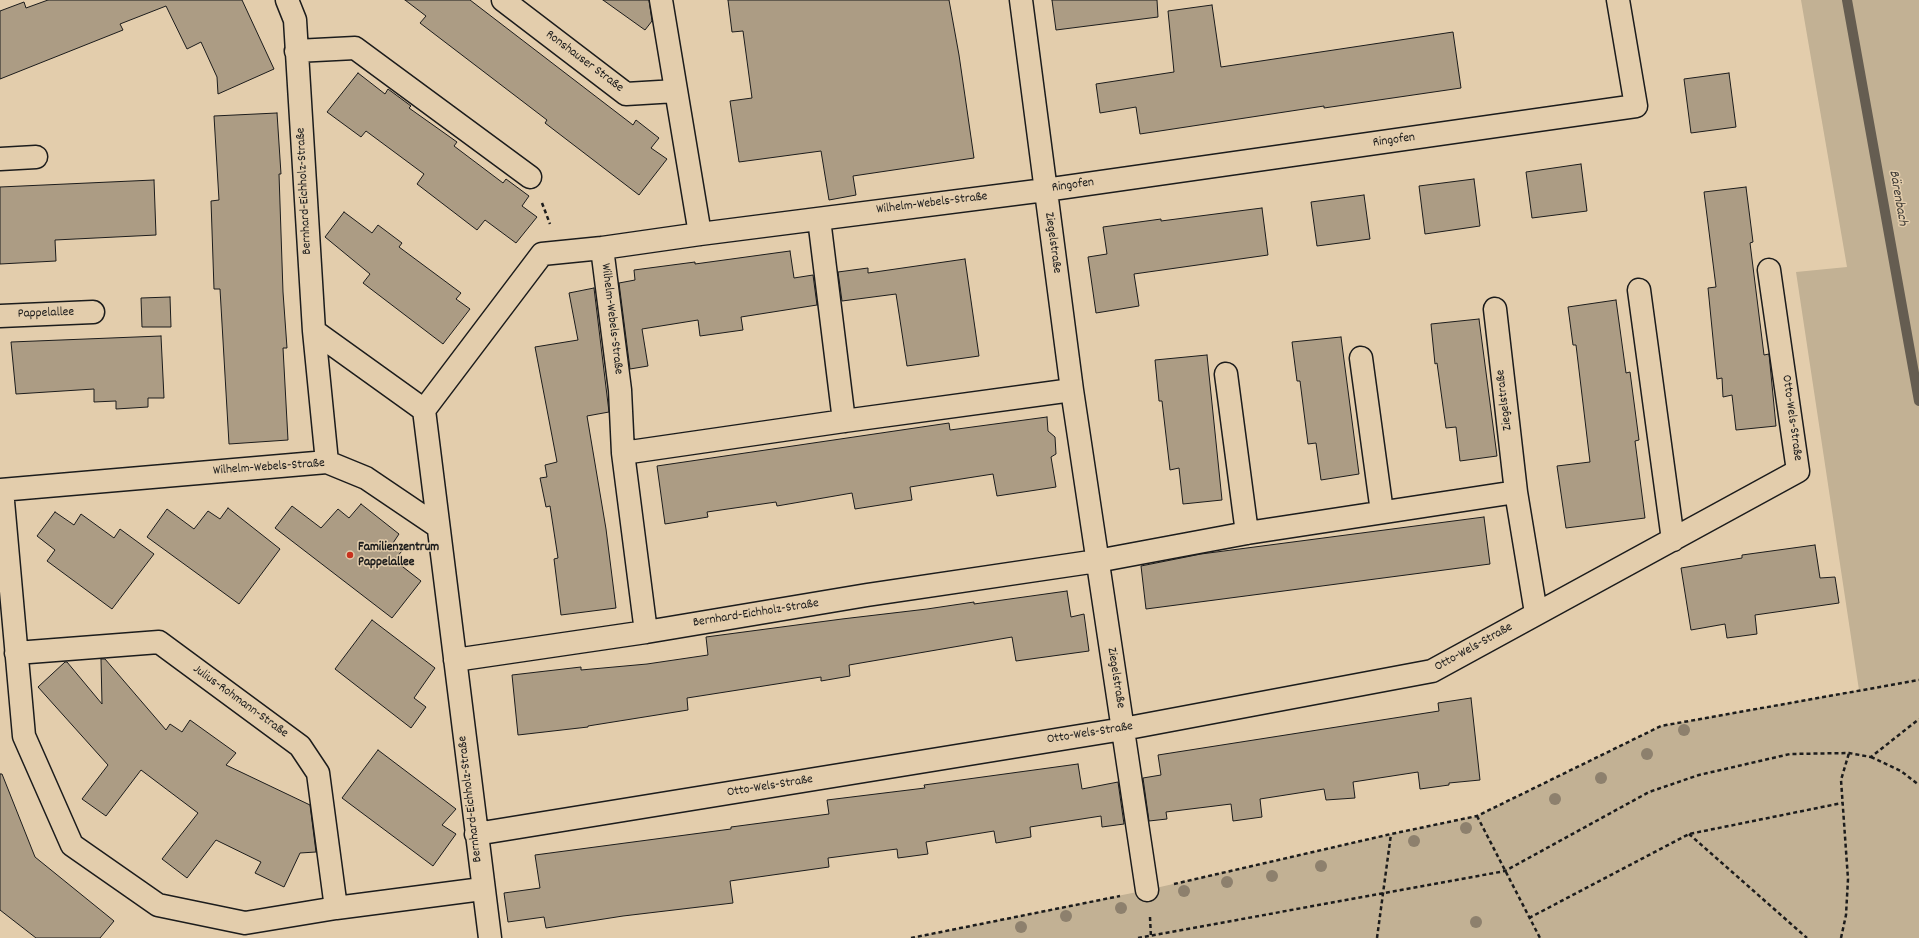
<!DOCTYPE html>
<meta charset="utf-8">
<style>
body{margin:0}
canvas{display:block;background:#e3cdac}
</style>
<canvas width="1919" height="938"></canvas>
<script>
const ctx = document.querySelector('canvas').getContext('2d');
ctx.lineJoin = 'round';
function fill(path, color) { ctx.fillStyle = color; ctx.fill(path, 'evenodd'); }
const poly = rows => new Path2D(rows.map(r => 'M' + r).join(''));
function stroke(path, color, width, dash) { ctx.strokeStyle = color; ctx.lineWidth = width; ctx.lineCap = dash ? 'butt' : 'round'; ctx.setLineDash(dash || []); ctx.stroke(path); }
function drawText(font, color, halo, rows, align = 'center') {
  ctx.font = font + ' Dekko,sans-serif'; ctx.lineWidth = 3; ctx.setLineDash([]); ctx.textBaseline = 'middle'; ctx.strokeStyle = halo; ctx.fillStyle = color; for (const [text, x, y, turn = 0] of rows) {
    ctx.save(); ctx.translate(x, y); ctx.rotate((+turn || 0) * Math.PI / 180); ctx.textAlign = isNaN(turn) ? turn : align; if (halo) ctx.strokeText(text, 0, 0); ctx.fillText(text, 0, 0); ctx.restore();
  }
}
fill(poly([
 [1801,0,1919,0,1919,938,911,938,1147,890,1391,834,1477,816,1661,726,1859,690,1796,272,1847,267]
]), '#c2b194');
stroke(poly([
 [1847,0,1919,401]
]), '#655d51', 10);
const building = poly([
 [48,0,242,0,274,69,218,94,217,77,201,42,187,49,166,6,120,24,123,30,0,79,0,11,24,2,26,8,48,0],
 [405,0,470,0,633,125,636,120,659,138,651,148,667,159,639,195,545,123,547,120,420,23,426,16,405,0],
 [603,0,649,0,652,21,645,30,603,0],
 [728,0,949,0,959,55,974,158,853,176,856,195,829,200,821,151,739,162,730,101,752,98,743,31,732,32,728,0],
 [1052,0,1157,0,1158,17,1056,30,1052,0],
 [1212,5,1221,67,1453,32,1461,88,1324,108,1324,106,1140,134,1136,107,1100,113,1096,84,1174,72,1168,11,1212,5],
 [358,73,385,94,388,89,411,106,409,108,457,142,454,146,503,183,506,179,529,196,522,206,537,217,516,243,485,220,477,230,417,184,424,174,366,131,361,137,327,112,358,73],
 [1729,73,1736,127,1691,133,1684,79,1729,73],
 [277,113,281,174,279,174,283,292,287,348,283,348,288,440,229,444,220,289,214,289,211,201,219,200,214,116,277,113],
 [1581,164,1587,211,1532,218,1526,172,1581,164],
 [1474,179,1480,226,1425,234,1419,186,1474,179],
 [154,180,156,235,55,240,56,261,0,264,0,187,154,180],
 [1746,187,1753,242,1750,243,1764,355,1769,354,1776,426,1736,430,1732,395,1723,397,1722,378,1717,379,1708,288,1716,287,1704,192,1746,187],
 [1364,195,1370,239,1317,246,1311,202,1364,195],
 [1262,208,1268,255,1134,274,1139,306,1096,313,1088,257,1107,254,1103,227,1161,219,1161,221,1262,208],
 [344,212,372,233,378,225,402,243,399,247,461,293,456,299,470,309,443,344,363,283,370,274,325,237,344,212],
 [790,251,794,278,813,275,817,305,741,317,743,330,700,336,698,320,642,329,648,366,630,369,619,283,635,280,634,270,695,262,695,264,790,251],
 [965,259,979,356,907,366,896,294,842,301,838,272,868,268,868,273,965,259],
 [594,288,609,412,587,416,606,529,616,608,561,615,554,559,558,558,550,506,546,507,540,478,547,477,545,465,557,462,535,347,578,340,569,293,594,288],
 [170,297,171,327,142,327,141,298,170,297],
 [1616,300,1626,373,1630,372,1639,440,1635,441,1645,518,1566,528,1557,466,1590,462,1576,345,1573,345,1568,307,1616,300],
 [1479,319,1497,456,1460,461,1456,427,1446,428,1437,363,1435,364,1431,324,1479,319],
 [161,336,164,398,148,398,148,407,116,409,116,401,94,402,94,389,16,394,11,342,161,336],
 [1341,337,1359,474,1321,480,1316,443,1308,444,1300,381,1297,381,1292,342,1341,337],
 [1207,355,1222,500,1183,504,1179,468,1170,470,1162,401,1159,401,1155,360,1207,355],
 [1047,417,1048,431,1055,437,1056,454,1051,457,1056,487,997,496,993,474,910,487,912,500,855,509,852,493,777,506,776,502,707,512,708,517,665,524,657,466,949,423,950,430,1047,417],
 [361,504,399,534,393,543,402,551,394,560,421,581,392,618,275,528,292,506,321,528,338,509,349,518,361,504],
 [228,508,280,549,239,604,147,537,167,509,194,529,208,511,220,519,228,508],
 [55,512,74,525,81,514,114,538,120,529,154,554,112,609,47,561,55,550,37,536,55,512],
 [1484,517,1490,564,1146,609,1141,566,1201,554,1484,517],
 [1815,545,1820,578,1835,577,1839,603,1755,615,1757,634,1727,638,1725,624,1691,630,1681,568,1742,558,1742,555,1815,545],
 [1067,591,1071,617,1084,614,1089,651,1016,661,1012,637,849,665,850,676,821,681,821,677,687,698,688,710,588,726,588,727,518,735,512,675,581,667,581,670,647,664,708,655,706,637,842,619,927,609,974,602,974,604,1067,591],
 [372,620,435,668,414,698,426,707,411,728,335,669,372,620],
 [101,659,105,659,166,730,170,724,182,732,190,720,236,753,226,765,310,805,316,852,300,853,284,887,255,873,261,862,216,840,187,878,162,859,198,813,141,770,106,816,82,799,108,765,38,687,65,662,67,662,102,704,101,659],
 [1471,698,1480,780,1449,783,1449,785,1420,789,1418,772,1353,782,1355,798,1326,800,1324,789,1260,799,1262,817,1233,821,1231,804,1166,812,1167,819,1149,821,1143,778,1161,775,1158,755,1439,711,1438,703,1471,698],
 [378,750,456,809,442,825,456,834,433,866,342,798,378,750],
 [1078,764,1082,789,1118,782,1124,824,1102,827,1101,816,1030,827,1031,837,996,843,994,831,926,842,928,854,898,858,897,849,828,858,829,867,730,881,733,903,623,916,546,928,544,917,508,922,504,893,540,888,535,855,731,829,731,827,829,814,827,800,925,788,924,785,1078,764],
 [0,774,2,774,35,857,114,921,100,938,36,938,0,910,0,774]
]);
fill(building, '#ac9c84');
stroke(building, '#1c1c1c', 1);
const minor = poly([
 [287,0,295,20,314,331,424,410],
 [503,0,626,94,676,91],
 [661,0,700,234],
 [1021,0,1072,390,1147,890],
 [296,51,355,48,530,177],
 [0,159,36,157],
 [819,219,844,421],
 [602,248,620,390,623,453,646,632,867,595,1097,561,1247,533,1516,492,1536,613],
 [1639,290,1673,540],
 [1495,309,1516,492],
 [0,316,93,312],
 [314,331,327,462],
 [1361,358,1382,512],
 [1226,374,1247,533],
 [623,453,844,421,1072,390],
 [0,490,327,462,366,478,437,526],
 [2,490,24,736,72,845,158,905,245,923,336,908,482,889],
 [16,653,159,642,300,746,318,773,336,908],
 [455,660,646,632],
 [476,834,1123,729,1432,671,1798,471,1769,270],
 [490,938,424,410,542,254,602,248,700,234,1045,190,1636,106,1618,0]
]);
stroke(minor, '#1c1c1c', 25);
stroke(poly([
 [542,203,550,224],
 [1871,757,1901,771,1919,785],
 [1477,816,1540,938],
 [1689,834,1807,938],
 [1174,884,1391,834,1477,816,1661,726,1919,680],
 [1150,917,1151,938],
 [1529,918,1689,834,1842,803],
 [911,938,1120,896],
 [1138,938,1505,871,1649,792,1699,775,1790,754,1849,753,1871,757,1919,719],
 [1377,938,1391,834],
 [1841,938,1846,915,1848,879,1841,780,1849,753]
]), '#1c1c1c', 2.5, [4, 3]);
stroke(minor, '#e3cdac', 22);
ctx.fillStyle = '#8d806d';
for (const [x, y] of [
 [1684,730],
 [1647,754],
 [1601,778],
 [1555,799],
 [1466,828],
 [1414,841],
 [1321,866],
 [1272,876],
 [1227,882],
 [1184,891],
 [1121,908],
 [1066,916],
 [1476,922],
 [1021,927]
]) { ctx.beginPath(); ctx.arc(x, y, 6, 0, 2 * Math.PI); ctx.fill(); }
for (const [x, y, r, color] of [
 [350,555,4,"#c8321e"]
]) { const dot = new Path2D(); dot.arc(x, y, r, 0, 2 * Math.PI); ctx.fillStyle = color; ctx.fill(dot); stroke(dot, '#e3cdac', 1.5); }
drawText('13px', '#1c1c1c', '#e3cdac', [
 ["Ronshauser Straße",584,62,37],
 ["Ringofen",1394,141,-8],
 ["Ringofen",1073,186,-8],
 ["Bernhard-Eichholz-Straße",305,191,-93],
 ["Wilhelm-Webels-Straße",932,204,-7],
 ["Ziegelstraße",1052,243,82],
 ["Pappelallee",46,314,-2],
 ["Wilhelm-Webels-Straße",611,319,83],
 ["Ziegelstraße",1505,400,-97],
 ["Otto-Wels-Straße",1791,418,82],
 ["Wilhelm-Webels-Straße",269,468,-4],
 ["Bernhard-Eichholz-Straße",756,614,-9],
 ["Otto-Wels-Straße",1474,648,-29],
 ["Ziegelstraße",1115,678,81],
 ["Julius-Rohmann-Straße",240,702,36],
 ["Otto-Wels-Straße",1090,734,-9],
 ["Otto-Wels-Straße",770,787,-9],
 ["Bernhard-Eichholz-Straße",471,799,-97]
]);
drawText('bold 13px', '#1c1c1c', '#e3cdac', [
 ["Familienzentrum",358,548],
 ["Pappelallee",358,563]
], 'left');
drawText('italic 14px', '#413d37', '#e3cdac', [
 ["Bärenbach",1897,198,80]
]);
</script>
